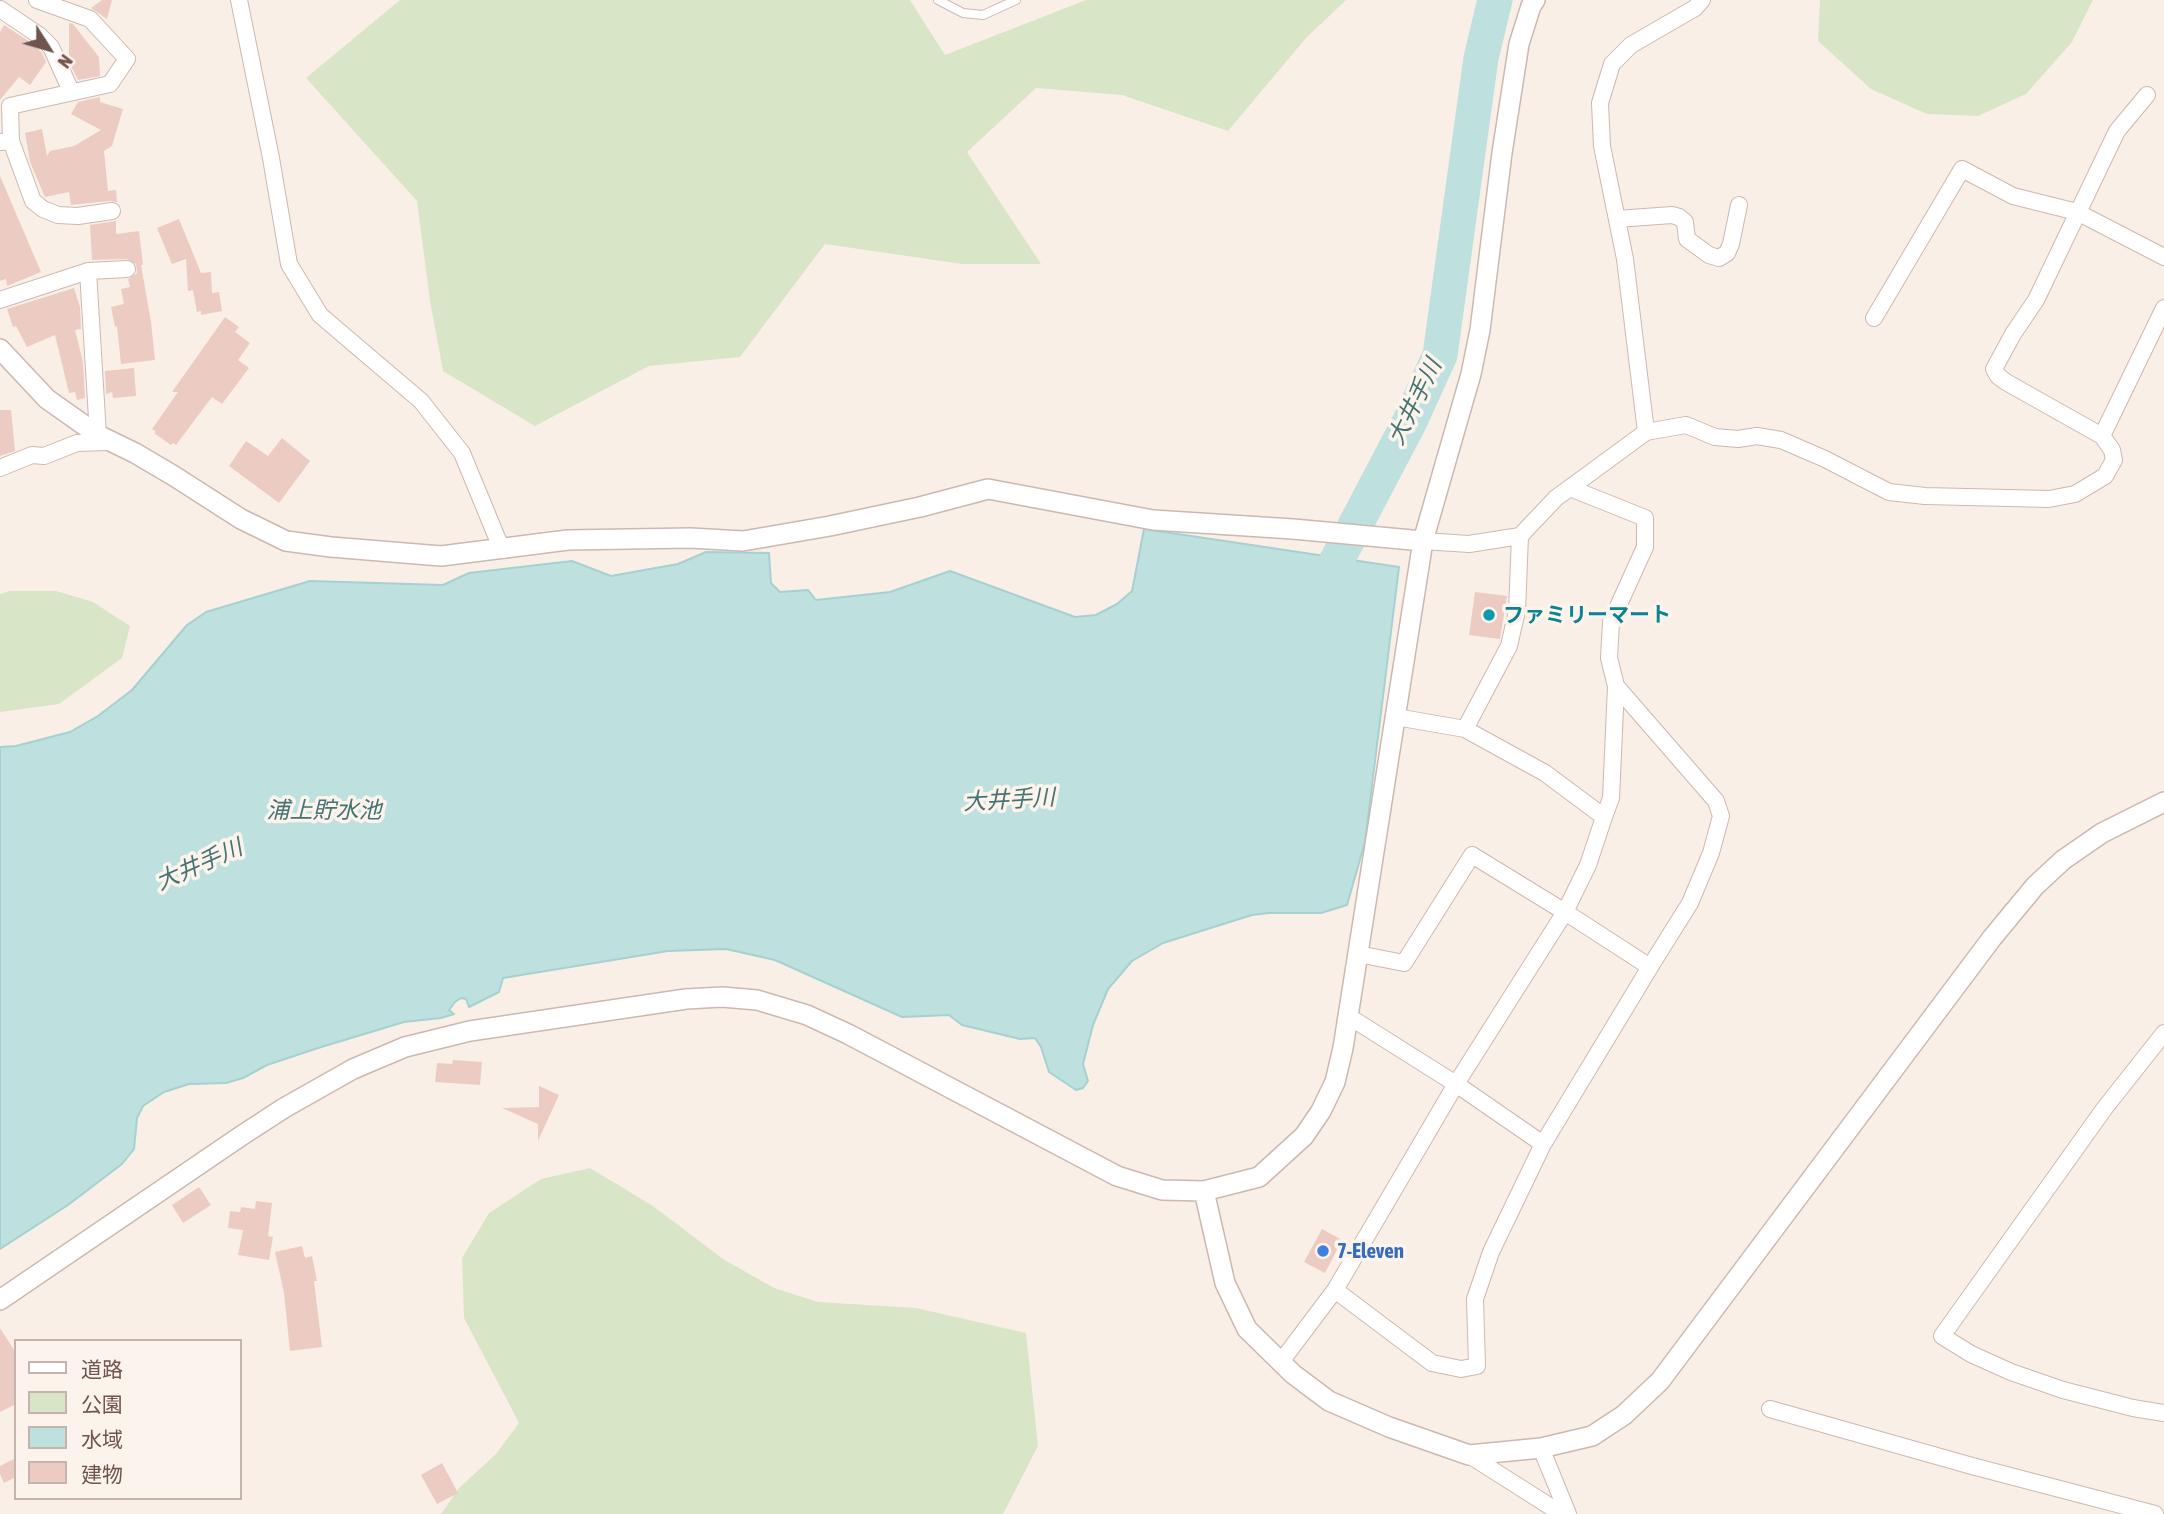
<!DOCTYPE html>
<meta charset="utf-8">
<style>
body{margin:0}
#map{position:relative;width:2164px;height:1514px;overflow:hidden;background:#faefe7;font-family:"Asap Condensed","Noto Sans JP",sans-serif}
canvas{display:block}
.legend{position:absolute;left:14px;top:1339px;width:228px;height:161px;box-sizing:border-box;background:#fdf3ed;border:2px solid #c5b3ad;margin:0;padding:9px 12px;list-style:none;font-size:21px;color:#70544e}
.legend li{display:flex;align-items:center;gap:14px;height:35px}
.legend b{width:35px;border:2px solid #c5b3ad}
.north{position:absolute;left:14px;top:14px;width:70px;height:70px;-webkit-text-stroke:5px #fdf3ed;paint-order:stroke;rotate:127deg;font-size:19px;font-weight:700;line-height:28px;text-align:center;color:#70544e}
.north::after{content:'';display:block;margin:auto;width:24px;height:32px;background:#70544e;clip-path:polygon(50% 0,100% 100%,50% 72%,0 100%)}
</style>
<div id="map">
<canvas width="2164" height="1514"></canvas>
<ul class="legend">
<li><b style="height:9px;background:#fff"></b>道路</li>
<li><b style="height:19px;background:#d9e5c7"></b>公園</li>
<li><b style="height:19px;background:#bee1df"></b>水域</li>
<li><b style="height:19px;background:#eccbc2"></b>建物</li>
</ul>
<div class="north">N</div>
</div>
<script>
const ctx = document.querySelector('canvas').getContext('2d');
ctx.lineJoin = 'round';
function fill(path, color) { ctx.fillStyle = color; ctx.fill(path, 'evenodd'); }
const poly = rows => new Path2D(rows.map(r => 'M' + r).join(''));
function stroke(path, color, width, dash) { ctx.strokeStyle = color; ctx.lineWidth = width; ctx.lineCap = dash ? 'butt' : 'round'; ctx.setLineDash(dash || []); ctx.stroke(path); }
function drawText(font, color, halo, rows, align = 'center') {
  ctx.font = font + ' "Asap Condensed","Noto Sans JP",sans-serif'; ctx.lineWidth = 7; ctx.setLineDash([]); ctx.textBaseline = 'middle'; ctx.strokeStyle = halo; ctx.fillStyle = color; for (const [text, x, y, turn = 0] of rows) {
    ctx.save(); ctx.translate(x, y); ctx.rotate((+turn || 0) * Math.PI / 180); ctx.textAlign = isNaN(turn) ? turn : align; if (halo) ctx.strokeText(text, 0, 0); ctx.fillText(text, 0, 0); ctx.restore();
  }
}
fill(poly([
 [400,0,910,0,945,55,1086,0,1346,0,1306,38,1228,131,1122,95,1036,88,967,152,1041,264,962,264,825,244,740,357,649,366,535,426,443,371,430,301,417,201,306,78],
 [1820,0,2093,0,2072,42,2026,94,1978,116,1927,114,1871,89,1818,41],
 [10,591,56,591,93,602,130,626,122,658,59,704,0,712,0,594],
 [590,1168,653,1206,723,1259,774,1288,818,1302,916,1308,1026,1333,1038,1446,1003,1514,441,1514,459,1488,496,1454,519,1423,464,1318,462,1258,489,1213,541,1179]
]), '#d9e5c7');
const water = poly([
 [1144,529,1399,567,1365,842,1347,905,1321,913,1269,913,1252,915,1163,943,1132,961,1108,989,1093,1025,1083,1064,1088,1081,1083,1088,1076,1090,1049,1072,1041,1047,1035,1038,1020,1039,962,1025,949,1015,902,1017,775,960,726,949,668,951,503,978,499,992,469,1007,466,999,461,998,455,1002,449,1010,454,1014,441,1018,404,1022,318,1048,267,1065,243,1078,226,1083,189,1084,164,1092,143,1106,137,1118,134,1149,122,1164,68,1205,0,1249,0,747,16,746,70,732,98,716,132,690,187,625,206,612,310,581,443,585,469,573,572,561,611,576,678,564,706,552,769,553,771,583,780,592,808,590,816,600,890,592,950,571,1075,617,1096,615,1117,604,1132,591,1144,529]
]);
fill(water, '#bee1df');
stroke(water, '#a5d1d0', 2);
stroke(poly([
 [1328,604,1337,560,1410,421,1440,355,1481,58,1495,0]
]), '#bee1df', 35);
fill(poly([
 [102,0,112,0,107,19,91,8],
 [69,23,73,24,99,57,100,76,78,80,69,62],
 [4,25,33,44,42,53,46,62,30,85,19,77,0,100,0,32],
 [100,97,100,102,123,109,112,146,104,151,108,191,116,190,117,202,110,201,71,205,69,192,45,197,30,162,25,133,42,129,47,156,50,151,74,146,101,130,71,114,78,102],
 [0,176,41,272,7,286,6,279,0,281],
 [179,219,201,273,211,272,212,293,219,292,222,311,201,315,201,311,197,312,193,290,188,291,186,259,172,264,157,228],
 [116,221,116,234,139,231,143,265,141,265,151,322,155,360,121,364,117,326,115,327,111,307,124,304,121,289,130,287,128,279,137,273,136,264,127,259,92,260,90,225],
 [74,288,80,307,81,329,75,330,83,362,85,398,77,400,75,392,69,393,55,335,27,347,16,326,13,327,7,309],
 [225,317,239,327,235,332,250,343,238,360,249,368,222,404,212,397,176,445,173,443,171,445,154,433,156,432,152,429,178,392,172,392],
 [134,368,136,396,113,398,112,392,106,394,105,371],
 [0,410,11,410,15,451,0,456],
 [282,438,310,461,279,503,229,466,246,441,268,456],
 [1475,592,1507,596,1500,639,1469,635],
 [453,1060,482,1062,480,1085,435,1082,437,1063,452,1064],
 [539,1086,559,1095,538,1141,538,1124,502,1108,539,1107],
 [199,1187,211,1205,183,1223,172,1205],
 [256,1201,272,1203,268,1236,273,1237,269,1260,238,1255,243,1230,228,1228,230,1211,240,1212,241,1207,255,1209],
 [1322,1229,1342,1240,1325,1273,1304,1262],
 [302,1246,305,1258,312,1256,317,1281,314,1281,322,1347,290,1351,284,1293,275,1252],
 [0,1328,16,1353,16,1404,0,1412],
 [16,1458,16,1477,4,1483,0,1474,0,1466],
 [442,1463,458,1493,437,1504,421,1475]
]), '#eccbc2');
const service = poly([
 [938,0,963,13,983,15,1016,0]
]);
const minor = poly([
 [239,0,271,158,289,264,320,315,421,401,462,453,502,550],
 [0,9,40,36,51,47,71,91],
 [11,141,33,201,43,209,58,215,78,216,112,211],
 [0,142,11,141,10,106,110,84,127,59,90,19,37,0],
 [1617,219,1672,215,1679,217,1685,222,1687,239,1709,255,1719,258,1727,253,1731,244,1739,205],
 [88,271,98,435],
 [0,300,88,271,127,269],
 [1874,318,1962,169,2013,196,2077,212,2164,257],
 [1646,432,1625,259,1602,146,1600,103,1612,64,1631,45,1695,8,1702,0],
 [2102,436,2006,382,1998,376,1994,369,2013,334,2036,300,2117,131,2147,95],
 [0,468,32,455,44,456,77,443,108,442],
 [1570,488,1645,518,1645,547,1611,622,1609,658,1616,686,1611,798,1604,817],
 [1423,541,1469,544,1520,536,1556,498,1646,432,1686,425,1715,437,1738,439,1757,436,1781,440,1825,459,1889,492,1925,496,2049,499,2075,494,2105,476,2114,460,2112,450,2102,436,2164,308],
 [1616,686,1716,801,1721,816,1711,853,1690,903,1650,967],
 [1465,729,1509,646,1517,611,1520,536],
 [1348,1016,1456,1084,1543,1144],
 [2164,1033,2104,1109,1942,1336,1971,1354,2011,1372,2063,1390,2133,1408,2164,1413],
 [1335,1290,1432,1363,1461,1369,1477,1366,1475,1299,1491,1252,1543,1144,1650,967,1565,912,1472,855,1404,963,1358,954],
 [1280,1363,1335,1290,1456,1084,1565,912,1588,865,1604,817,1545,773,1465,729,1396,717],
 [1770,1409,1972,1466,2155,1514],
 [1541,1448,1568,1514],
 [1469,1455,1562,1514]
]);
const tertiary = poly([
 [0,349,47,399,98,435,135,453,174,476,241,519,286,541,331,547,441,556,568,540,690,538,743,541,830,526,920,507,988,489,1153,520,1293,529,1423,541],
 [1204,1191,1225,1283,1247,1329,1293,1374,1329,1401,1389,1427,1469,1455,1541,1448,1592,1436,1624,1415,1660,1381,1992,938,2035,886,2063,860,2102,833,2164,802],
 [0,1300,241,1136,284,1108,353,1069,405,1047,470,1031,686,999,722,997,757,1000,807,1015,848,1034,1117,1176,1162,1190,1204,1191,1259,1177,1304,1136,1321,1111,1335,1082,1343,1048,1423,541,1471,374,1480,330,1502,153,1519,44,1531,6,1535,0]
]);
stroke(service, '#ccb8b1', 10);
stroke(minor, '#ccb8b1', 18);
stroke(tertiary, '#ccb8b1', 22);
stroke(service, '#fff', 8);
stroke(minor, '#fff', 16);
stroke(tertiary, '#fff', 19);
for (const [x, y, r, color] of [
 [1489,615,7,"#0f9aa8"],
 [1323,1251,7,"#3f7fe0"]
]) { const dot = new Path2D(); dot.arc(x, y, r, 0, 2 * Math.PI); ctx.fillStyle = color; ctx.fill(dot); stroke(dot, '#fdf3ed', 2.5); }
drawText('bold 21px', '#0d838f', '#fdf3ed', [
 ["ファミリーマート",1503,615]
], 'left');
drawText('bold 21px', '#366cbe', '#fdf3ed', [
 ["7-Eleven",1337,1251]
], 'left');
drawText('italic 23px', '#447372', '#fdf3ed', [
 ["大井手川",1415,402,-64],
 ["大井手川",1009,800,-3],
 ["浦上貯水池",324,811],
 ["大井手川",199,865,-24]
]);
</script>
